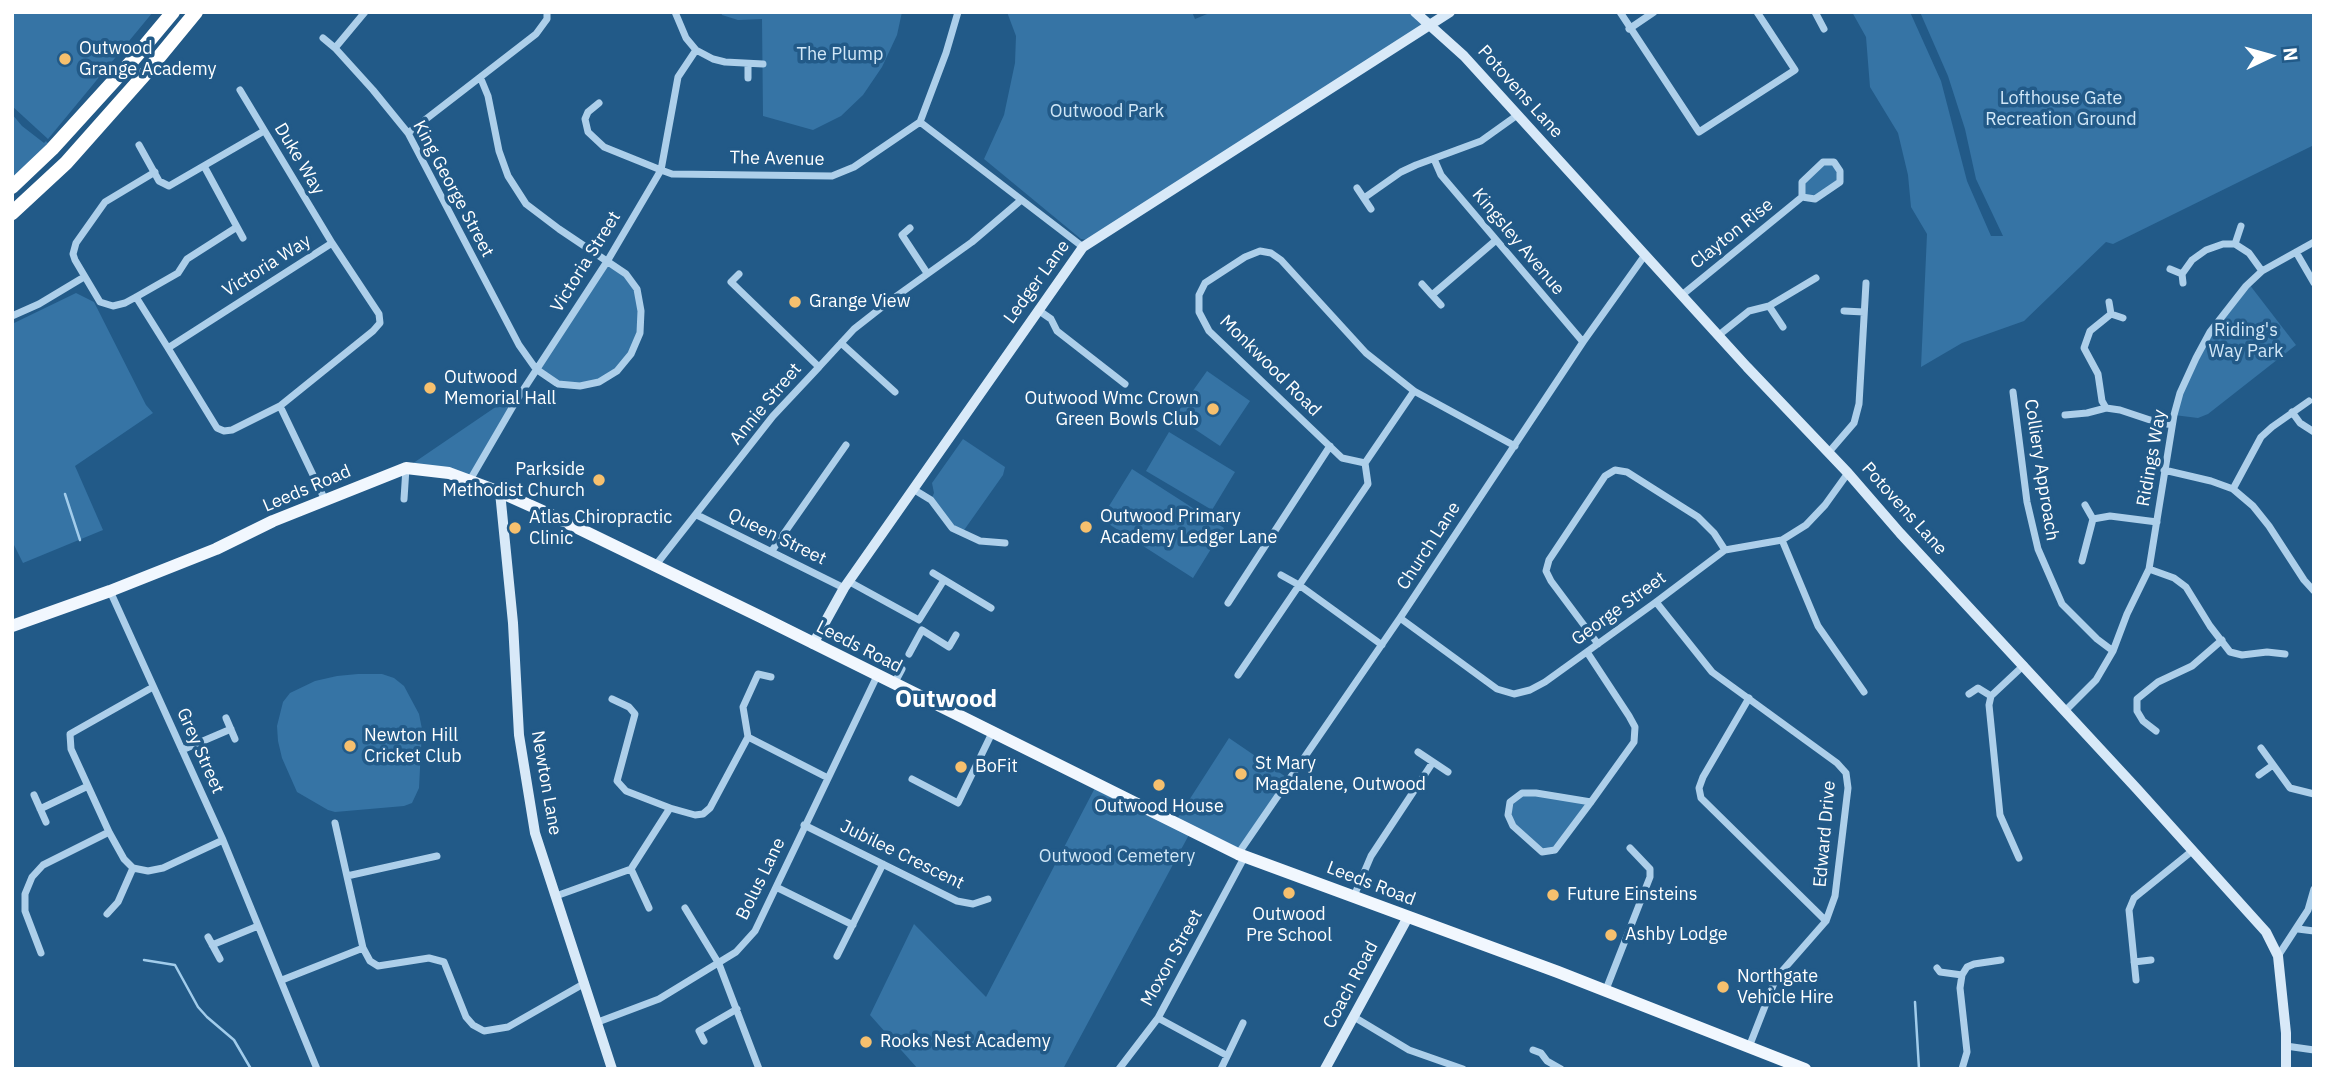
<!DOCTYPE html>
<style>
body{margin:0}
#map{position:relative;width:2326px;height:1081px;overflow:hidden;background:#225a88;font-family:"IBM Plex Sans",sans-serif}
canvas{display:block}
.frame{position:absolute;inset:0;border:14px solid #fff;pointer-events:none}
.north{position:absolute;left:2235px;top:21px;width:70px;height:70px;-webkit-text-stroke:5px #225a88;paint-order:stroke;rotate:85deg;font-size:19px;font-weight:700;line-height:28px;text-align:center;color:#fff}
.north::after{content:'';display:block;margin:auto;width:24px;height:32px;background:#fff;clip-path:polygon(50% 0,100% 100%,50% 72%,0 100%)}
</style>
<div id="map">
<canvas width="2326" height="1081"></canvas>
<div class="frame"></div>
<div class="north">N</div>
</div>
<script>
const ctx = document.querySelector('canvas').getContext('2d');
ctx.lineJoin = 'round';
function fill(path, color) { ctx.fillStyle = color; ctx.fill(path, 'evenodd'); }
const poly = rows => new Path2D(rows.map(r => 'M' + r).join(''));
function stroke(path, color, width, dash) { ctx.strokeStyle = color; ctx.lineWidth = width; ctx.lineCap = dash ? 'butt' : 'round'; ctx.setLineDash(dash || []); ctx.stroke(path); }
function drawText(font, color, halo, rows, align = 'center') {
  ctx.font = font + ' "IBM Plex Sans",sans-serif'; ctx.lineWidth = 7; ctx.setLineDash([]); ctx.textBaseline = 'middle'; ctx.strokeStyle = halo; ctx.fillStyle = color; for (const [text, x, y, turn = 0] of rows) {
    ctx.save(); ctx.translate(x, y); ctx.rotate((+turn || 0) * Math.PI / 180); ctx.textAlign = isNaN(turn) ? turn : align; if (halo) ctx.strokeText(text, 0, 0); ctx.fillText(text, 0, 0); ctx.restore();
  }
}
fill(poly([
 [12,12,153,12,48,139,12,106],
 [721,12,902,12,897,35,882,67,863,95,841,116,813,130,763,116,762,19,738,20,722,15],
 [1007,12,1192,12,1195,19,1212,12,1416,12,1430,25,1094,241,1081,239,984,159,1004,115,1015,63,1016,36],
 [1852,12,1910,12,1941,81,1967,181,1991,236,2003,236,1976,179,1965,129,1948,76,1920,12,2314,12,2314,145,2113,244,2106,242,2024,321,1962,343,1921,367,1927,234,1911,207,1908,175,1898,133,1870,87,1866,37],
 [12,114,22,126,44,143,46,141,52,149,12,187],
 [1823,162,1834,162,1840,182,1815,199,1802,197,1802,182],
 [608,260,637,289,640,333,617,371,599,382,558,384,536,369],
 [2249,284,2296,345,2208,414,2198,418,2174,415,2196,358],
 [76,293,94,302,146,405,153,413,75,466,103,530,23,563,12,541,12,324],
 [1207,371,1250,401,1220,446,1175,416],
 [516,401,470,480,406,468,503,402],
 [1169,432,1235,472,1212,510,1146,471],
 [963,439,1005,467,1003,475,962,533,952,528,931,500,934,493,932,483],
 [1132,469,1224,528,1193,578,1101,519],
 [358,674,382,674,394,678,404,686,419,714,422,729,419,788,412,803,404,806,335,812,328,810,297,792,282,758,278,741,277,726,283,702,290,693,315,681,337,676],
 [1229,738,1289,779,1238,854,1191,831,1063,1069,918,1069,870,1015,914,924,986,997,1097,784,1175,822],
 [1522,793,1591,802,1555,850,1542,852,1513,826,1510,802]
]), '#3674a5');
stroke(poly([
 [65,494,80,540],
 [144,960,175,965,198,1007,207,1017,234,1040,251,1069],
 [1915,1002,1919,1069]
]), '#a1cceb', 2.5);
stroke(poly([
 [675,12,686,38,696,50,713,59,725,62,763,64],
 [1620,12,1699,132,1795,70,1757,12],
 [1815,12,1824,29],
 [1629,29,1654,12],
 [323,38,335,48,373,90,408,133,519,345,536,369,558,384,580,386,599,382,617,371,631,354,640,333,641,311,637,289,626,274,559,229,526,204,508,176,499,151,488,96,481,79],
 [335,48,365,12],
 [748,64,748,78],
 [240,90,332,243],
 [599,103,588,112,585,119,588,132,604,147,661,170,672,174,832,176,854,167,920,122,946,53,958,12],
 [920,122,1083,247],
 [408,133,536,34,547,19,547,12],
 [139,145,159,181,169,186,264,131],
 [1434,159,1441,175,1583,342],
 [204,166,243,238],
 [155,172,105,202,76,243,73,254,75,260,100,302,113,306,125,303,136,297,178,273,187,259,237,227],
 [1357,188,1371,209],
 [1364,198,1401,172,1416,165,1481,141,1516,116],
 [910,228,902,235,927,273],
 [332,243,379,314,380,323,373,331,280,406,232,430,224,431,217,428,168,348,332,243],
 [2235,244,2241,226],
 [2296,252,2314,283],
 [2170,269,2182,274,2183,283],
 [2182,274,2192,260,2206,250,2223,244,2235,244,2249,253,2262,271],
 [1422,284,1441,305],
 [1432,295,1495,241],
 [1682,295,1802,197,1802,182,1823,162,1834,162,1840,171,1840,182,1815,199,1802,197],
 [136,297,168,348],
 [2109,302,2111,314,2123,318],
 [1038,310,1051,319,1057,331,1125,384],
 [1844,311,1864,312],
 [2111,314,2090,331,2084,348,2098,374,2102,401,2106,408,2120,410,2150,420,2172,425],
 [12,316,39,304,84,277],
 [1783,327,1769,306,1816,278],
 [1719,335,1749,311,1769,306],
 [841,343,895,392],
 [819,367,854,329,891,300,972,242,1020,201],
 [2013,392,2027,502,2038,549,2062,604,2097,639,2113,651],
 [280,406,325,500],
 [2292,412,2300,423,2314,432],
 [2065,415,2087,413,2106,408],
 [1829,452,1854,423,1859,404,1866,283],
 [1365,463,1342,458,1209,331,1199,312,1199,295,1205,283,1245,257,1260,251,1271,253,1281,260,1366,353,1414,391,1515,446],
 [1365,463,1414,391],
 [2164,470,2211,481,2233,489,2253,506,2269,526,2304,580,2314,591],
 [470,480,516,401,608,260,661,170,678,77,696,50],
 [913,489,931,500,952,528,980,541,1005,543],
 [2233,489,2261,437,2272,427,2309,401],
 [404,499,406,468],
 [2085,505,2093,519],
 [697,515,844,588],
 [1782,540,1818,626,1864,692],
 [771,552,846,445],
 [2082,561,2093,519,2110,516,2157,522],
 [655,566,773,416,819,367,731,282,739,274],
 [2149,569,2174,578,2186,587,2210,626,2230,652,2242,655,2267,652,2285,654],
 [933,573,991,608],
 [1281,575,1299,585,1382,645],
 [848,581,919,620,944,580],
 [110,591,223,840,317,1069],
 [1656,602,1712,672,1837,763,1846,773,1848,788,1835,896,1826,921,1776,978,1749,1047],
 [1228,603,1330,446],
 [1400,618,1497,689,1514,694,1530,690,1545,682,1656,602,1725,550,1782,540,1806,525,1825,505,1848,473],
 [1598,644,1551,581,1546,571,1549,560,1605,476,1615,470,1627,472,1698,517,1714,533,1725,550],
 [1587,652,1629,716,1635,727,1634,742,1591,802,1555,850,1542,852,1513,826,1508,815,1510,802,1522,793,1536,793,1591,802],
 [909,654,922,630,949,647,956,635],
 [1238,675,1368,484,1365,463],
 [894,684,902,669],
 [153,687,70,734,71,749,109,832,124,859,133,868,148,871,163,868,223,840],
 [1969,694,1978,688,1991,696],
 [1749,698,1703,777,1699,788,1701,798,1826,921],
 [612,699,629,707,635,714,617,781,626,791,670,808],
 [2065,711,2096,680,2113,651,2127,614,2149,569,2174,415,2180,393,2196,358,2210,332,2246,286,2262,271,2314,242],
 [226,718,235,739],
 [2156,731,2143,721,2137,711,2137,699,2158,682,2192,666,2222,640],
 [748,737,828,778],
 [2261,748,2290,788,2314,794],
 [182,750,231,729],
 [1418,752,1448,772],
 [2259,775,2273,765],
 [912,779,958,803,992,733],
 [34,795,46,822],
 [40,809,88,786],
 [335,823,363,948,370,961,378,966,429,958,444,962,466,1017,473,1025,484,1031,508,1027,585,983],
 [804,825,957,901,973,904,988,899],
 [1238,854,1400,618,1583,342,1645,255],
 [2019,858,2000,815,1989,705,1991,696,2024,665],
 [347,876,437,856],
 [776,887,853,925],
 [556,896,631,869],
 [1354,896,1371,856,1433,762],
 [649,908,631,869,670,808,695,815,703,814,710,808,748,737,743,707,758,674,771,677],
 [685,908,719,964,759,1069],
 [107,914,118,902,133,868],
 [2298,929,2314,931],
 [208,937,220,959],
 [212,945,258,926],
 [41,953,25,911,25,894,32,877,43,865,109,832],
 [837,956,883,864],
 [2278,956,2308,910,2314,889],
 [2134,962,2151,960],
 [1937,968,1940,972,1962,975],
 [282,980,363,948],
 [2136,980,2129,910,2134,898,2192,851],
 [1605,992,1650,877,1650,869,1630,848],
 [1354,1017,1409,1050,1463,1069],
 [1158,1018,1226,1055],
 [598,1022,659,999,736,952,755,931,877,676],
 [704,1041,699,1031,737,1009],
 [2286,1046,2314,1050],
 [1533,1050,1541,1053,1547,1061,1561,1069],
 [1119,1069,1158,1018,1245,856],
 [1221,1069,1243,1023],
 [1962,1069,1967,1052,1960,988,1962,975,1967,967,1974,964,2001,960]
]), '#adcfea', 7);
stroke(poly([
 [1415,12,1464,56,1747,367,1848,473,1900,533,2137,789,2266,932,2278,956,2286,1033,2286,1069],
 [500,492,513,623,519,735,535,833,612,1069],
 [813,644,844,588,1083,247,1450,12],
 [1325,1069,1408,917]
]), '#d8e9f8', 10);
stroke(poly([
 [12,626,110,591,216,549,273,521,406,468,449,473,500,492,549,514,761,617,1238,854,1558,972,1805,1069]
]), '#f1f7fe', 12);
stroke(poly([
 [12,187,52,149,132,61,173,12],
 [12,213,66,163,145,74,196,12]
]), '#fff', 14);
for (const [x, y, r, color] of [
 [65,59,7,"#f6c06e"],
 [795,302,7,"#f6c06e"],
 [430,388,7,"#f6c06e"],
 [1213,409,7,"#f6c06e"],
 [599,480,7,"#f6c06e"],
 [1086,527,7,"#f6c06e"],
 [515,528,7,"#f6c06e"],
 [350,746,7,"#f6c06e"],
 [961,767,7,"#f6c06e"],
 [1241,774,7,"#f6c06e"],
 [1159,785,7,"#f6c06e"],
 [1289,893,7,"#f6c06e"],
 [1553,895,7,"#f6c06e"],
 [1611,935,7,"#f6c06e"],
 [1723,987,7,"#f6c06e"],
 [866,1042,7,"#f6c06e"]
]) { const dot = new Path2D(); dot.arc(x, y, r, 0, 2 * Math.PI); ctx.fillStyle = color; ctx.fill(dot); stroke(dot, '#225a88', 2.5); }
drawText('18px', '#fff', '#225a88', [
 ["Outwood",79,49],
 ["Grange Academy",79,70],
 ["Grange View",809,302],
 ["Outwood",444,378],
 ["Memorial Hall",444,399],
 ["Outwood Wmc Crown",1199,399,"right"],
 ["Green Bowls Club",1199,420,"right"],
 ["Parkside",585,470,"right"],
 ["Methodist Church",585,491,"right"],
 ["Outwood Primary",1100,517],
 ["Academy Ledger Lane",1100,538],
 ["Atlas Chiropractic",529,518],
 ["Clinic",529,539],
 ["Newton Hill",364,736],
 ["Cricket Club",364,757],
 ["St Mary",1255,764],
 ["Magdalene, Outwood",1255,785],
 ["BoFit",975,767],
 ["Outwood House",1159,807,"center"],
 ["Future Einsteins",1567,895],
 ["Outwood",1289,915,"center"],
 ["Pre School",1289,936,"center"],
 ["Ashby Lodge",1625,935],
 ["Northgate",1737,977],
 ["Vehicle Hire",1737,998],
 ["Rooks Nest Academy",880,1042]
], 'left');
drawText('18px', '#d1e7f7', '#225a88', [
 ["The Plump",840,55],
 ["Lofthouse Gate",2061,99],
 ["Recreation Ground",2061,120],
 ["Outwood Park",1107,112],
 ["Riding's",2246,331],
 ["Way Park",2246,352],
 ["Outwood Cemetery",1117,857]
]);
drawText('18px', '#fff', '#225a88', [
 ["Potovens Lane",1520,92,48],
 ["Duke Way",299,159,59],
 ["The Avenue",777,159,1],
 ["King George Street",453,189,62],
 ["Clayton Rise",1732,234,-39],
 ["Kingsley Avenue",1518,242,50],
 ["Victoria Street",586,262,-58],
 ["Victoria Way",267,266,-32],
 ["Ledger Lane",1037,282,-54],
 ["Monkwood Road",1270,366,45],
 ["Annie Street",766,404,-50],
 ["Ridings Way",2152,458,-80],
 ["Colliery Approach",2041,470,81],
 ["Leeds Road",307,489,-23],
 ["Potovens Lane",1904,509,48],
 ["Queen Street",777,537,26],
 ["Church Lane",1429,546,-57],
 ["George Street",1619,609,-36],
 ["Leeds Road",859,647,27],
 ["Grey Street",200,751,66],
 ["Newton Lane",546,783,80],
 ["Edward Drive",1825,834,-85],
 ["Jubilee Crescent",902,855,26],
 ["Bolus Lane",761,879,-64],
 ["Leeds Road",1371,884,21],
 ["Moxon Street",1172,958,-61],
 ["Coach Road",1351,985,-62]
]);
drawText('bold 24px', '#fff', '#225a88', [
 ["Outwood",946,700]
]);
</script>
